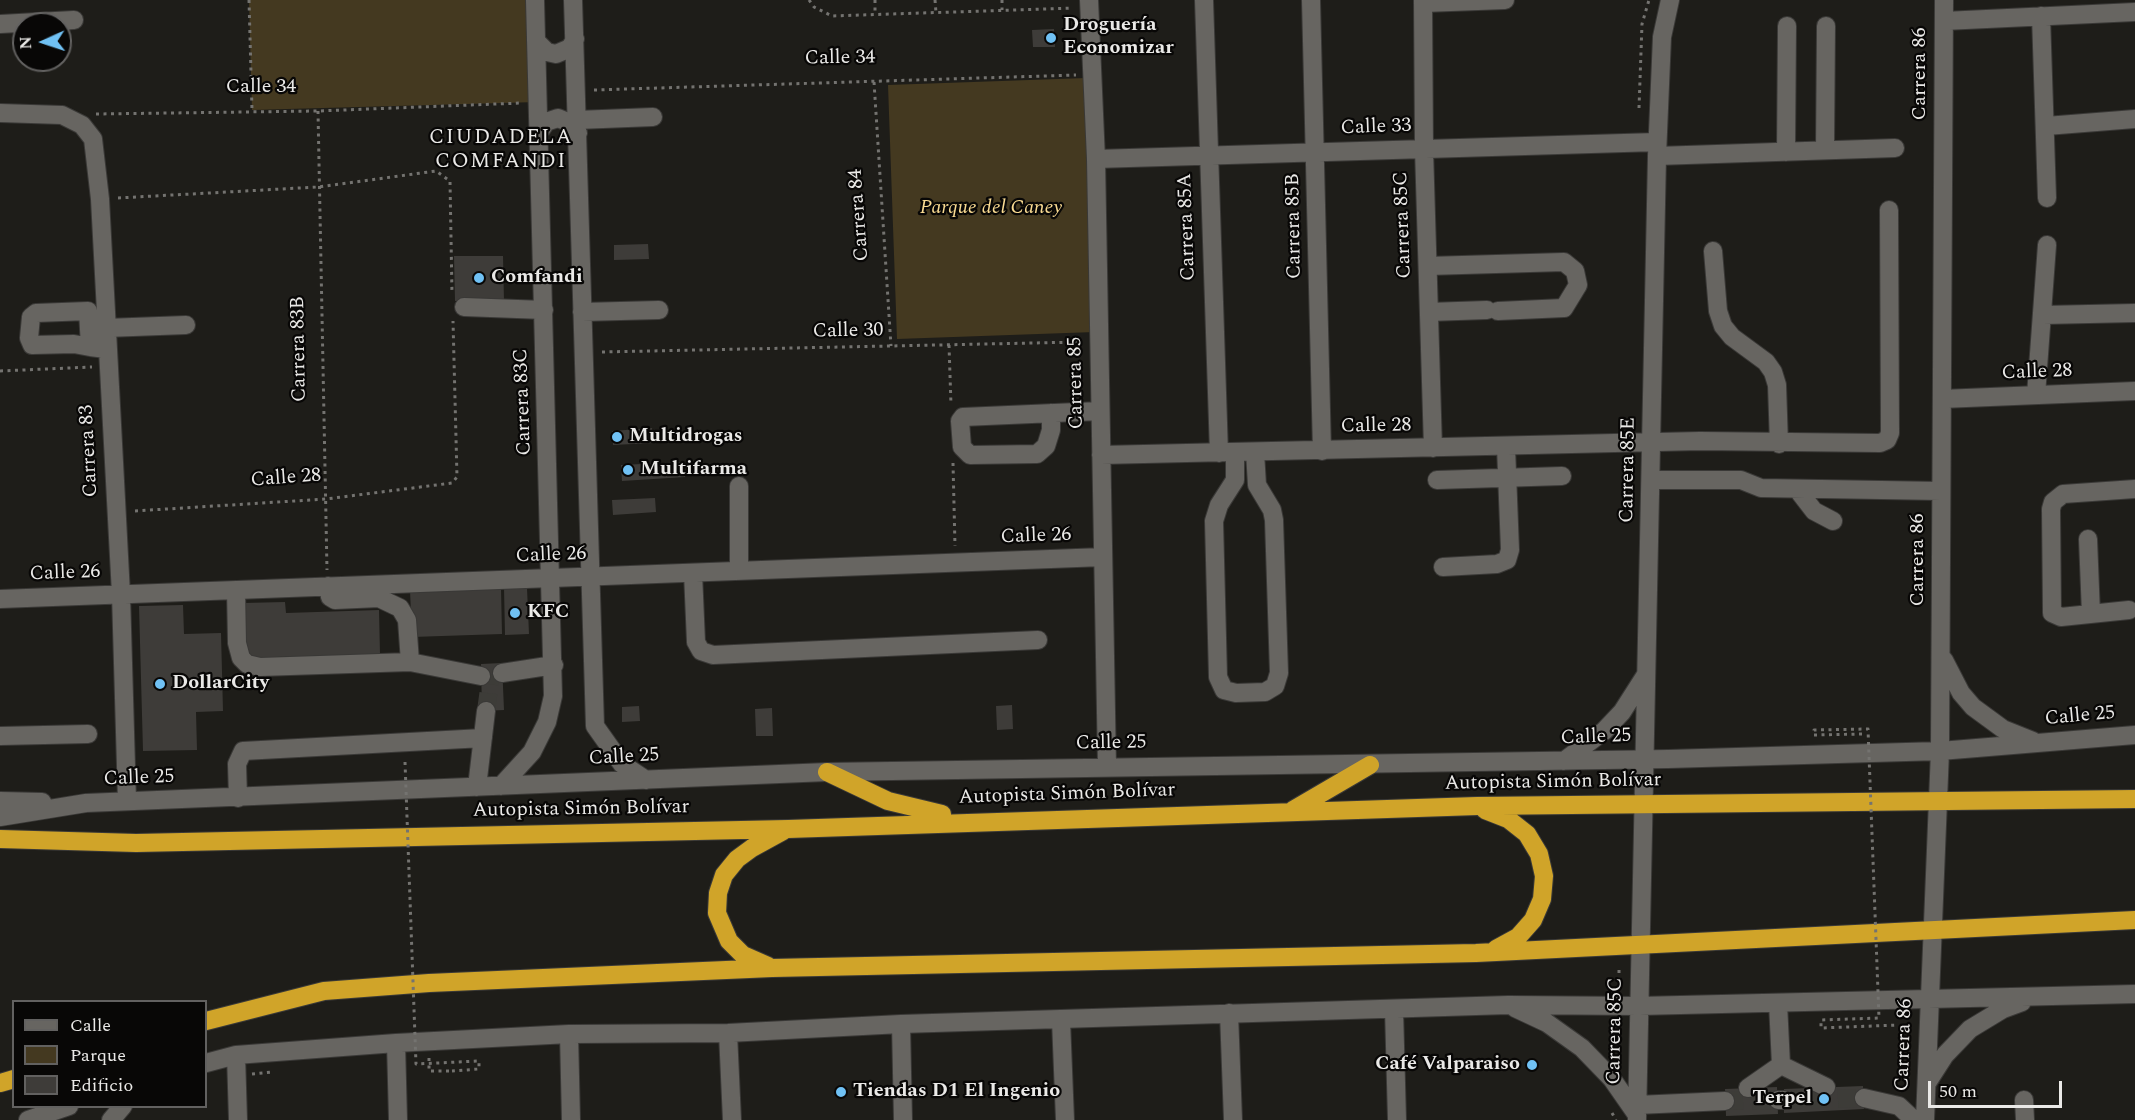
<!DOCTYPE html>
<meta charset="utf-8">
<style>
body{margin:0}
#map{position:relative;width:2135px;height:1120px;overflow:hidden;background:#1e1d19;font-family:Spectral,serif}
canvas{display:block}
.legend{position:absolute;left:12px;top:1000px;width:195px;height:108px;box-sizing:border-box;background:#080706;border:2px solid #626160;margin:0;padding:8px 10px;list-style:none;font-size:18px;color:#eae9e7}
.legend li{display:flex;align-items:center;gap:12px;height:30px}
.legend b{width:30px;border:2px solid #626160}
.north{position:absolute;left:12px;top:12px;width:60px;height:60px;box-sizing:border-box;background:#080706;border:2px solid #626160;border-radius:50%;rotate:267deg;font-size:16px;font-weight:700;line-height:24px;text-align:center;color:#eae9e7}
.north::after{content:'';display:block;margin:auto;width:21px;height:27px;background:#70c1f4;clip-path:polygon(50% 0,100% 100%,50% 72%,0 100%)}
.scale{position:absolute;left:1928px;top:1081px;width:134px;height:27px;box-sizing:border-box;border:3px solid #eae9e7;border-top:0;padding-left:8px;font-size:18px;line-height:21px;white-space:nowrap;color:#eae9e7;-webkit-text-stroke:4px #080706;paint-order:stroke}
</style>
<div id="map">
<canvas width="2135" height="1120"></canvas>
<ul class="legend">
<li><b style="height:8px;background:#676561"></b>Calle</li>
<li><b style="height:16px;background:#443920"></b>Parque</li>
<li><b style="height:16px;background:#3e3c39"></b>Edificio</li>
</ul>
<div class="north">N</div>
<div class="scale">50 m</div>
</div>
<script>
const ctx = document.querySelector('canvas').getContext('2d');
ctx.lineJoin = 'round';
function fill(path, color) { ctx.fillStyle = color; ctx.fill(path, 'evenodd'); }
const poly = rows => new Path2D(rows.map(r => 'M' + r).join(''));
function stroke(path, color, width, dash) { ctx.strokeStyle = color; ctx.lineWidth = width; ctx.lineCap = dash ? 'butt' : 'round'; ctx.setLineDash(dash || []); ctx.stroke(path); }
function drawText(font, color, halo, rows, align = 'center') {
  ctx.font = font + ' Spectral,serif'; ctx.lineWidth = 4.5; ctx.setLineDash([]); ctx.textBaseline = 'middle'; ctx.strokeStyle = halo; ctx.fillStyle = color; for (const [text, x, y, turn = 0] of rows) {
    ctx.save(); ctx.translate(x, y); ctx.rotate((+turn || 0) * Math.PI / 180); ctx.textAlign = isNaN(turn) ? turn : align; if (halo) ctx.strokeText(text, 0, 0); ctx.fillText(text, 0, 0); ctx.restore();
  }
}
fill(poly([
 [249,0,535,0,538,102,252,110],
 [1086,78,1095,332,897,339,888,85]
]), '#443920');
fill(poly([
 [1054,29,1055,47,1033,47,1032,30],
 [648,244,649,259,614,260,614,245],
 [454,256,503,256,504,301,455,301],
 [652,428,653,443,613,445,612,431],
 [684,462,685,477,622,481,621,465],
 [655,498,656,512,613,515,612,500],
 [501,588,502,634,412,637,410,590],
 [504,588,527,588,529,634,505,635],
 [285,602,286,613,379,610,380,654,244,658,243,603],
 [183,605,184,634,221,633,223,711,196,712,197,750,143,751,139,606],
 [502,663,504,710,482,711,481,664],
 [1012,705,1013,729,997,730,996,706],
 [639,706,640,721,622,722,622,707],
 [772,708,773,736,756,736,755,709],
 [1863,1086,1864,1109,1784,1113,1784,1089],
 [1777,1087,1778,1114,1726,1116,1725,1089]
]), '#3e3c39');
stroke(poly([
 [486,711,491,674],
 [1784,1100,1864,1098],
 [1725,1101,1778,1100]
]), '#3d3c38', 18, [18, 9]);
const minor = poly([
 [573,0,595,726,622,764,646,780],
 [1089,0,1096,159,1107,766],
 [1204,0,1219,453],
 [1311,0,1322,451],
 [1423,0,1424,149,1433,448],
 [1424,3,1505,0],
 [2041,16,2047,198],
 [1944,21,2135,12],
 [0,24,74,20],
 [536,41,547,52,556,54,570,48,575,39],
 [0,113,62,115,82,125,93,139,100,199,121,594,127,801],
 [577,120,653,117],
 [2046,126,2135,119],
 [539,133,546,122,558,118,570,123,578,133],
 [1825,150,1826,26],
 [1786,152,1787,26],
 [1657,156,1895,148],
 [1096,159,1657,142],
 [1713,251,1718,311,1723,326,1732,337,1766,362,1773,372,1777,385,1779,444],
 [1428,266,1564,262,1575,271,1578,285,1564,308,1498,311],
 [464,307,544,310],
 [582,312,659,310],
 [1429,312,1487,310],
 [2043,315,2135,313],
 [106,328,186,325],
 [90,347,88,311,36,313,31,317,29,338,32,345,74,344,90,347,98,348,107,349],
 [2036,395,2047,245],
 [1942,399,2135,391],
 [1051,413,1051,430,1046,446,1037,454,970,455,962,447,960,421,963,417,1100,411],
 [1235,453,1235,480,1219,505,1214,521,1218,677,1224,690,1236,693,1265,692,1275,686,1279,673,1274,520,1272,510,1257,485,1255,452],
 [1101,455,1700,441,1880,443,1887,440,1890,433,1889,210],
 [1437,480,1562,476],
 [1652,480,1741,480,1761,488,1941,491],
 [739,486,739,571],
 [1797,489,1814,511,1833,521],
 [2088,539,2091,614],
 [1443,567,1497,564,1507,560,1510,550,1506,447],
 [693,573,696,642,701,651,713,655,1038,640],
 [328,586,330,597,335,600,379,598,400,608,407,620,410,662],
 [236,590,237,643,241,658,247,664,260,667,410,662,481,676],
 [0,599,1103,557],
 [2129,610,2061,617,2052,613,2051,509,2053,502,2063,494,2135,489],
 [1944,660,1961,693,1973,707,2003,729,2033,741],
 [502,673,554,665],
 [0,736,88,734],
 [1564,761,1604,731,1622,712,1645,676],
 [501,786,532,752,547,722,553,696,535,0],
 [477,787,486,711],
 [238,798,237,764,243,751,483,738],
 [0,801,42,802],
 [0,817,86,803,827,772,1668,759,1940,751,2135,735],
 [1778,1003,1781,1065],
 [1515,1008,1547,1023,1582,1048,1612,1079,1637,1115],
 [1394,1009,1397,1120],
 [1229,1013,1233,1120],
 [1061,1020,1065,1120],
 [901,1024,903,1120],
 [728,1033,732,1120],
 [569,1034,571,1120],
 [396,1043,398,1120],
 [236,1055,238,1120],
 [206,1063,236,1055,396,1043,569,1034,728,1033,901,1024,1508,1005,1639,1006,2135,994],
 [1927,1083,1945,1055,1970,1029,2003,1009,2022,1002],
 [1748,1088,1781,1065,1826,1087],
 [1864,1098,1899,1106,1914,1120],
 [1778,1100,1784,1100],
 [2024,1100,2025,1120],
 [1637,1105,1725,1101],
 [28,1120,69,1106],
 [111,1120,123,1106],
 [1637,1120,1657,156,1662,37,1670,0],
 [1925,1120,1940,751,1944,0]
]);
const highway = poly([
 [827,772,888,801,942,814],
 [1293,810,1370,765],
 [1485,810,1508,819,1527,834,1539,854,1544,876,1542,899,1533,920,1518,937,1496,949],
 [0,839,136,843,788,829,1477,806,2135,799],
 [768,966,743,955,729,941,717,913,718,893,724,875,737,859,752,848,783,831],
 [206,1021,324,991,429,983,772,968,1476,953,2135,920],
 [0,1083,14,1079]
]);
stroke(minor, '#3a3937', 20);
stroke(highway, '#3a3937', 20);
stroke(poly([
 [249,0,252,110],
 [809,0,814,7,832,16,1073,8],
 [875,0,875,14],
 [935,0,936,13],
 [1002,0,1002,10],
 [874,82,891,346],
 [594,90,1076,75],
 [1639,108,1642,24,1649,0],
 [318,111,327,570],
 [96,114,318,111,521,103],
 [118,198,318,187,436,171,450,181,452,294],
 [949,345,951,405],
 [602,352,1081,342],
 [0,371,92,367],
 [953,463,955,546],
 [135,511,326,499,452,483,457,477,453,321],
 [1619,988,1619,969],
 [429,1058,429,1071,452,1071],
 [252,1074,272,1072],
 [1612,1113,1616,1120]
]), '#747370', 3, [3, 4.5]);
stroke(minor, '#676561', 18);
stroke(highway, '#d0a429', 18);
stroke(poly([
 [1862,734,1814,735,1814,730,1868,729,1879,1018,1821,1020,1821,1028,1898,1025],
 [405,762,416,1064,479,1061,479,1069,452,1071]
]), '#747370', 3, [3, 4.5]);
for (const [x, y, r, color] of [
 [1051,38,6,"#70c1f4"],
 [479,278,6,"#70c1f4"],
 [617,437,6,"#70c1f4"],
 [628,470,6,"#70c1f4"],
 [515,613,6,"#70c1f4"],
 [160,684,6,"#70c1f4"],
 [1532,1065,6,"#70c1f4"],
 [841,1092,6,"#70c1f4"],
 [1824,1099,6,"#70c1f4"]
]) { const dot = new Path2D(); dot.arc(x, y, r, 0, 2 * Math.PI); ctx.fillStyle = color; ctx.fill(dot); stroke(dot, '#080706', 2); }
drawText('bold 20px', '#eae9e7', '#080706', [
 ["Droguería",1063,26],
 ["Economizar",1063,49],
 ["Comfandi",491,278],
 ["Multidrogas",629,437],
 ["Multifarma",640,470],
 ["KFC",527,613],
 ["DollarCity",172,684],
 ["Café Valparaiso",1520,1065,"right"],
 ["Tiendas D1 El Ingenio",853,1092],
 ["Terpel",1812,1099,"right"]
], 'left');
drawText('20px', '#eae9e7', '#080706', [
 ["Calle 34",840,59,-1],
 ["Carrera 86",1921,74,-90],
 ["Calle 34",261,88],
 ["Calle 33",1376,128,-2],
 ["Carrera 84",860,215,-94],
 ["Carrera 85C",1404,225,-92],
 ["Carrera 85B",1295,226,-91],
 ["Carrera 85A",1188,227,-92],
 ["Calle 30",848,332,-1],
 ["Carrera 83B",300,349,-91],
 ["Calle 28",2037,373,-2],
 ["Carrera 85",1077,383,-91],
 ["Carrera 83C",524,402,-92],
 ["Calle 28",1376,427,-1],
 ["Carrera 83",90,451,-93],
 ["Carrera 85E",1629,470,-89],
 ["Calle 28",286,479,-4],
 ["Calle 26",1036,537,-2],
 ["Calle 26",551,556,-2],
 ["Carrera 86",1919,560,-90],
 ["Calle 26",65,574,-2],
 ["Calle 25",2080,717,-5],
 ["Calle 25",1596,738,-2],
 ["Calle 25",1111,744,-1],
 ["Calle 25",624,758,-3],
 ["Calle 25",139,779,-2],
 ["Autopista Simón Bolívar",1553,783,-1],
 ["Autopista Simón Bolívar",1067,795,-2],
 ["Autopista Simón Bolívar",581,810,-1],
 ["Carrera 85C",1616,1031,-89],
 ["Carrera 86",1905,1045,-88]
]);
drawText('italic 20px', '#fadb92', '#080706', [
 ["Parque del Caney",991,209]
]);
ctx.letterSpacing = '1.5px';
drawText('21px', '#eae9e7', '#080706', [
 ["CIUDADELA",501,139],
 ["COMFANDI",501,163]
]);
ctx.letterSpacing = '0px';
</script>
